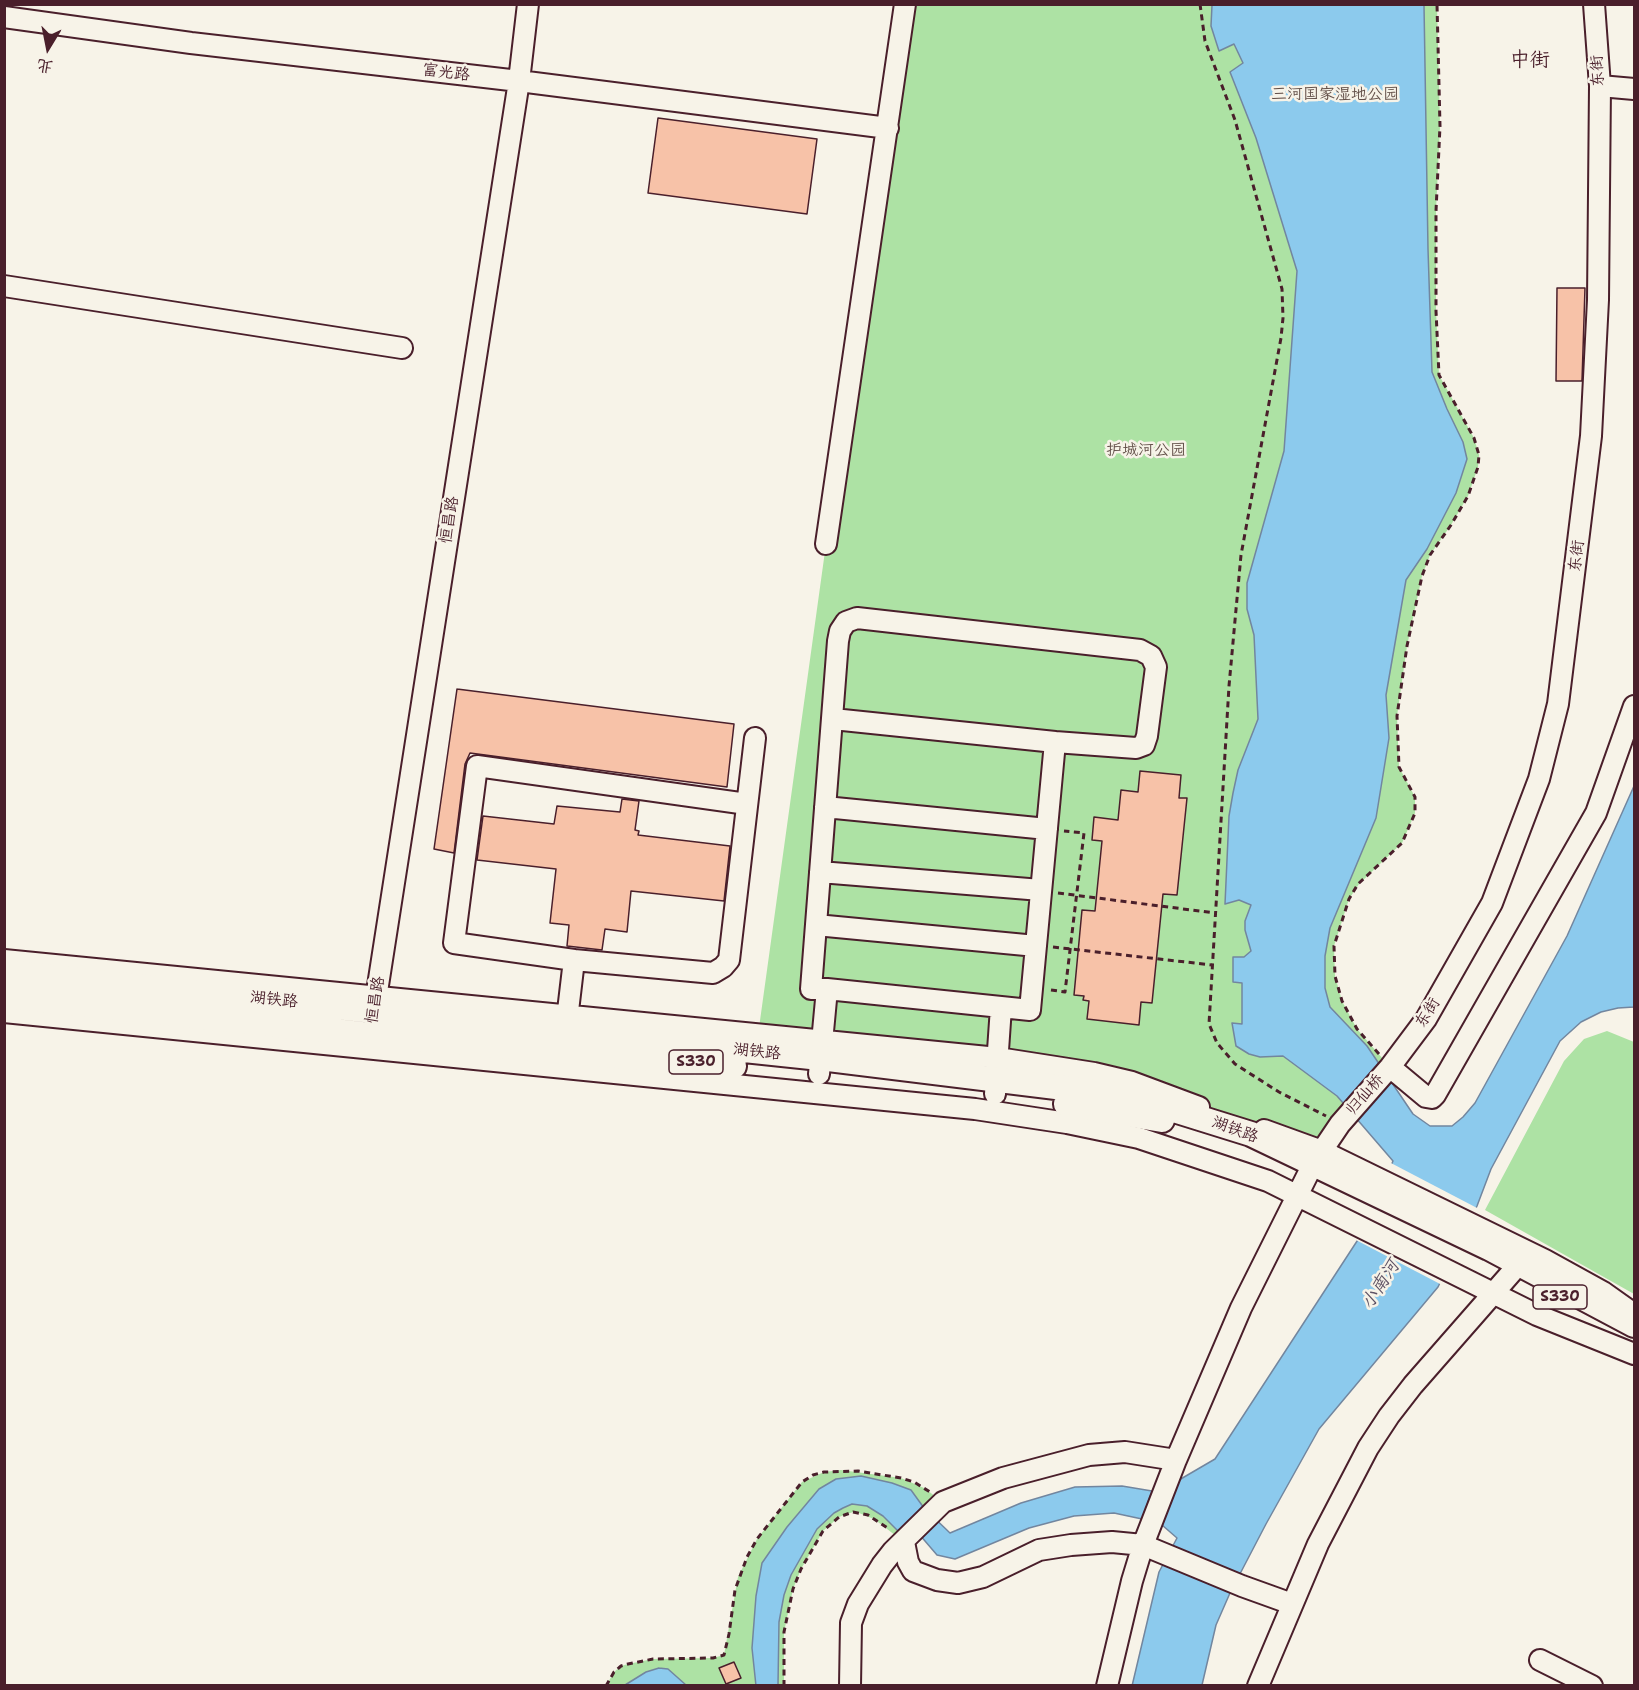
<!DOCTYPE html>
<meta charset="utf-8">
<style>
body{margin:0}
#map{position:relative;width:1639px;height:1690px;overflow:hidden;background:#f7f3e8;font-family:"Shantell Sans","LXGW WenKai TC",sans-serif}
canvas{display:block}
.frame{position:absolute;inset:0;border:6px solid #4a1f2b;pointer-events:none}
.north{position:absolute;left:18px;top:18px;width:60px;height:60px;-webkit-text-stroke:4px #f7f3e8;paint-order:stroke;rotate:190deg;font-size:16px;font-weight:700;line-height:24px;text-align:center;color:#4a1f2b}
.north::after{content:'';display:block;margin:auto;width:21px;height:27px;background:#4a1f2b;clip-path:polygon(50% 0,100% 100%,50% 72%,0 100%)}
</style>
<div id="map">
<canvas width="1639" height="1690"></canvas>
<div class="frame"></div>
<div class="north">北</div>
</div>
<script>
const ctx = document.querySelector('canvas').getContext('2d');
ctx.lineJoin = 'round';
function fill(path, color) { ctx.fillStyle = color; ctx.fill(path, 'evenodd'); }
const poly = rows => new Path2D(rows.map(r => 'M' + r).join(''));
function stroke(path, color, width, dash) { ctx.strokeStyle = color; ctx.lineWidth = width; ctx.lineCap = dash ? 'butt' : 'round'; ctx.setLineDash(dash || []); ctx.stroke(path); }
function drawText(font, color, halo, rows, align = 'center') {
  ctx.font = font + ' "Shantell Sans","LXGW WenKai TC",sans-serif'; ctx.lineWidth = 5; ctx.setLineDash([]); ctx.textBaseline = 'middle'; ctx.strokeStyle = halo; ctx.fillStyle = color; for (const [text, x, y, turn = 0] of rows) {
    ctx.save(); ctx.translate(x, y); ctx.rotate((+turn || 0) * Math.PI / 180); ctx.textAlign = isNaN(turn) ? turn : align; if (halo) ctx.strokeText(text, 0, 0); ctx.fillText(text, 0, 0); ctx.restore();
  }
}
fill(poly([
 [905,5,1437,5,1440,126,1436,211,1436,311,1439,375,1474,438,1479,455,1478,467,1468,496,1451,525,1430,555,1422,576,1407,646,1397,716,1399,767,1415,797,1415,813,1402,843,1359,884,1349,899,1334,946,1335,976,1342,1001,1357,1029,1390,1067,1385,1073,1413,1114,1423,1123,1430,1126,1452,1126,1463,1117,1475,1103,1567,936,1634,786,1634,1007,1618,1008,1601,1012,1581,1022,1560,1041,1491,1169,1477,1206,1438,1287,1319,1429,1266,1524,1230,1593,1216,1625,1202,1685,1132,1685,1159,1572,1177,1538,1162,1525,1179,1480,1215,1459,1361,1235,1393,1161,1351,1112,1322,1151,758,1035,826,544],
 [1607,1031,1634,1042,1634,1294,1485,1210,1564,1061,1584,1039],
 [841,1470,901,1478,924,1488,943,1502,904,1542,874,1519,859,1513,853,1512,839,1517,823,1531,801,1569,793,1589,784,1632,784,1685,606,1686,614,1672,621,1666,628,1664,653,1659,713,1658,724,1655,738,1577,757,1539,802,1482,824,1472]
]), '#ade2a4');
const water = poly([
 [1212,5,1424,5,1428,249,1432,372,1447,409,1463,442,1467,459,1456,493,1427,549,1406,580,1386,695,1389,738,1376,818,1330,928,1325,956,1325,988,1330,1007,1367,1046,1413,1114,1430,1126,1452,1126,1463,1117,1475,1103,1567,936,1634,786,1634,1007,1618,1008,1601,1012,1581,1022,1560,1041,1491,1169,1477,1206,1438,1287,1319,1429,1266,1524,1230,1593,1216,1625,1202,1685,1132,1686,1159,1572,1177,1538,1162,1525,1179,1480,1215,1459,1361,1235,1393,1161,1337,1096,1283,1056,1260,1057,1249,1054,1236,1046,1232,1023,1242,1024,1242,983,1233,982,1233,957,1244,957,1251,951,1245,930,1245,921,1251,905,1239,900,1225,904,1229,816,1233,793,1238,770,1258,719,1254,635,1247,609,1247,583,1284,451,1297,271,1256,138,1230,72,1243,63,1234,44,1219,51,1211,26,1212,5],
 [861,1476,892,1483,911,1490,924,1508,950,1533,1021,1503,1075,1487,1122,1486,1152,1491,1142,1519,1114,1513,1074,1516,1029,1528,955,1559,937,1555,913,1527,901,1534,883,1516,867,1506,852,1504,843,1508,834,1513,817,1529,791,1575,784,1595,779,1622,778,1685,756,1686,752,1648,756,1596,762,1563,787,1527,819,1489,836,1479,861,1476],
 [659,1668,668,1669,686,1685,625,1685,646,1672,659,1668]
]);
fill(water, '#8ccaed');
stroke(water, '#72869f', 1.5);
fill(poly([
 [1389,1162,1479,1209,1442,1285,1354,1239]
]), '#f7f3e8');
const building = poly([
 [658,118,817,139,807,214,648,193,658,118],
 [1557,288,1585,288,1582,381,1556,381,1557,288],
 [457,689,734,724,727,787,470,753,465,764,454,853,434,849,457,689],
 [1140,771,1181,775,1179,798,1187,798,1177,895,1163,894,1152,1003,1141,1002,1139,1025,1087,1019,1089,1001,1083,1000,1084,996,1074,995,1082,910,1095,911,1102,841,1092,840,1094,817,1118,820,1121,790,1138,792,1140,771],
 [622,799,639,801,635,830,639,831,638,835,730,846,724,901,631,891,627,932,605,929,602,950,567,946,569,925,550,923,556,869,477,860,483,816,554,824,557,806,620,812,622,799],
 [734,1662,741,1678,726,1684,719,1668,734,1662]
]);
fill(building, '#f7c2a8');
stroke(building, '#4a1f2b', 1.5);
const minor = poly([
 [4,17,191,43,519,81,888,128],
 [1600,86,1634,89],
 [4,286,402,348],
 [826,544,905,4],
 [825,807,1047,829],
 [820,872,1041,890],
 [816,925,1036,946],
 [4,960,998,1058,1094,1073,1132,1082,1199,1107],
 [574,960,454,943,477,766,747,804],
 [827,989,811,989,838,641,840,631,846,622,857,618,1140,650,1151,656,1156,667,1147,736,1144,745,1136,748,1055,742],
 [374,1011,519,81,528,4],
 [4,1012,975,1109,1067,1123,1139,1138,1268,1181,1537,1315,1634,1354],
 [566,1028,574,960,713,973,723,967,729,960,755,738],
 [1390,1067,1426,1097,1432,1098,1435,1095,1596,813,1634,706],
 [819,1074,827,989,1030,1010,1055,742,833,719],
 [995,1094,1001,1007],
 [1264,1130,1322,1151,1545,1260,1603,1292,1634,1314],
 [904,1542,908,1562,913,1571,937,1580,958,1583,983,1577,1039,1550,1071,1545,1112,1542,1143,1545,1242,1586,1292,1604],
 [1540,1660,1592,1686],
 [850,1686,851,1623,858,1604,882,1565,893,1551,943,1502,1003,1478,1089,1455,1125,1452,1176,1460],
 [1107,1686,1132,1581,1143,1545,1176,1460,1241,1308,1313,1164,1340,1124,1390,1067,1426,1019,1492,903,1539,779,1558,704,1591,436,1598,300,1600,86,1594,4],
 [1258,1686,1318,1544,1368,1448,1389,1416,1413,1385,1512,1272]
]);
const major = poly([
 [4,972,820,1058,1129,1096,1251,1134,1489,1248,1634,1325],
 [4,996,371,1035,734,1066],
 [1066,1104,1162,1120]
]);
stroke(minor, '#4a1f2b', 24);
stroke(major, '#4a1f2b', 28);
stroke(poly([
 [1200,4,1205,41,1235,120,1282,289,1283,318,1281,338,1241,555,1229,686,1209,1024,1217,1043,1235,1064,1279,1092,1326,1116],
 [1058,893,1215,913],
 [1053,947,1212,965],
 [1051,990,1065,992,1084,833,1064,831],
 [1379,1054,1357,1029,1342,1001,1335,976,1334,946,1349,899,1358,884,1402,843,1415,813,1415,797,1399,767,1397,716,1407,646,1422,576,1430,555,1451,525,1468,496,1478,467,1479,455,1474,438,1439,375,1436,311,1436,211,1440,126,1437,4],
 [606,1686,614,1672,621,1666,628,1664,653,1659,713,1658,724,1655,729,1634,735,1590,747,1557,757,1539,802,1482,813,1475,824,1472,858,1471,901,1478,914,1482,930,1492],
 [784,1686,784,1632,793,1589,801,1569,823,1531,839,1517,853,1512,868,1515,889,1529]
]), '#4a1f2b', 3, [6, 4.5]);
stroke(minor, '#f7f3e8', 20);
stroke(major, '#f7f3e8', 24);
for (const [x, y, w] of [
 [696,1062,54],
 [1560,1297,54]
]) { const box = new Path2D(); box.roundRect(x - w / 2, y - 12, w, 24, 4.5); ctx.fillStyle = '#f7f3e8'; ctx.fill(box); stroke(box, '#4a1f2b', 1.5); }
drawText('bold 15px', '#4a1f2b', null, [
 ["S330",696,1062],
 ["S330",1560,1297]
]);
drawText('16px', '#4a1f2b', '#f7f3e8', [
 ["东街",1598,71,-93],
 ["富光路",446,73,7],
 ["恒昌路",450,520,-81],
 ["东街",1577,556,-83],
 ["湖铁路",274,1000,6],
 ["恒昌路",376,1000,-81],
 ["东街",1428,1013,-58],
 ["湖铁路",757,1052,6],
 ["归仙桥",1365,1095,-49],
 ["湖铁路",1235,1130,20]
]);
drawText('16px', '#635049', '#f7f3e8', [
 ["三河国家湿地公园",1335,95],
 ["护城河公园",1146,451]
]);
drawText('italic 18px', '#5e5265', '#f7f3e8', [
 ["小南河",1381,1285,-57]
]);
drawText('20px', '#4a1f2b', '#f7f3e8', [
 ["中街",1530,61]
]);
</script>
